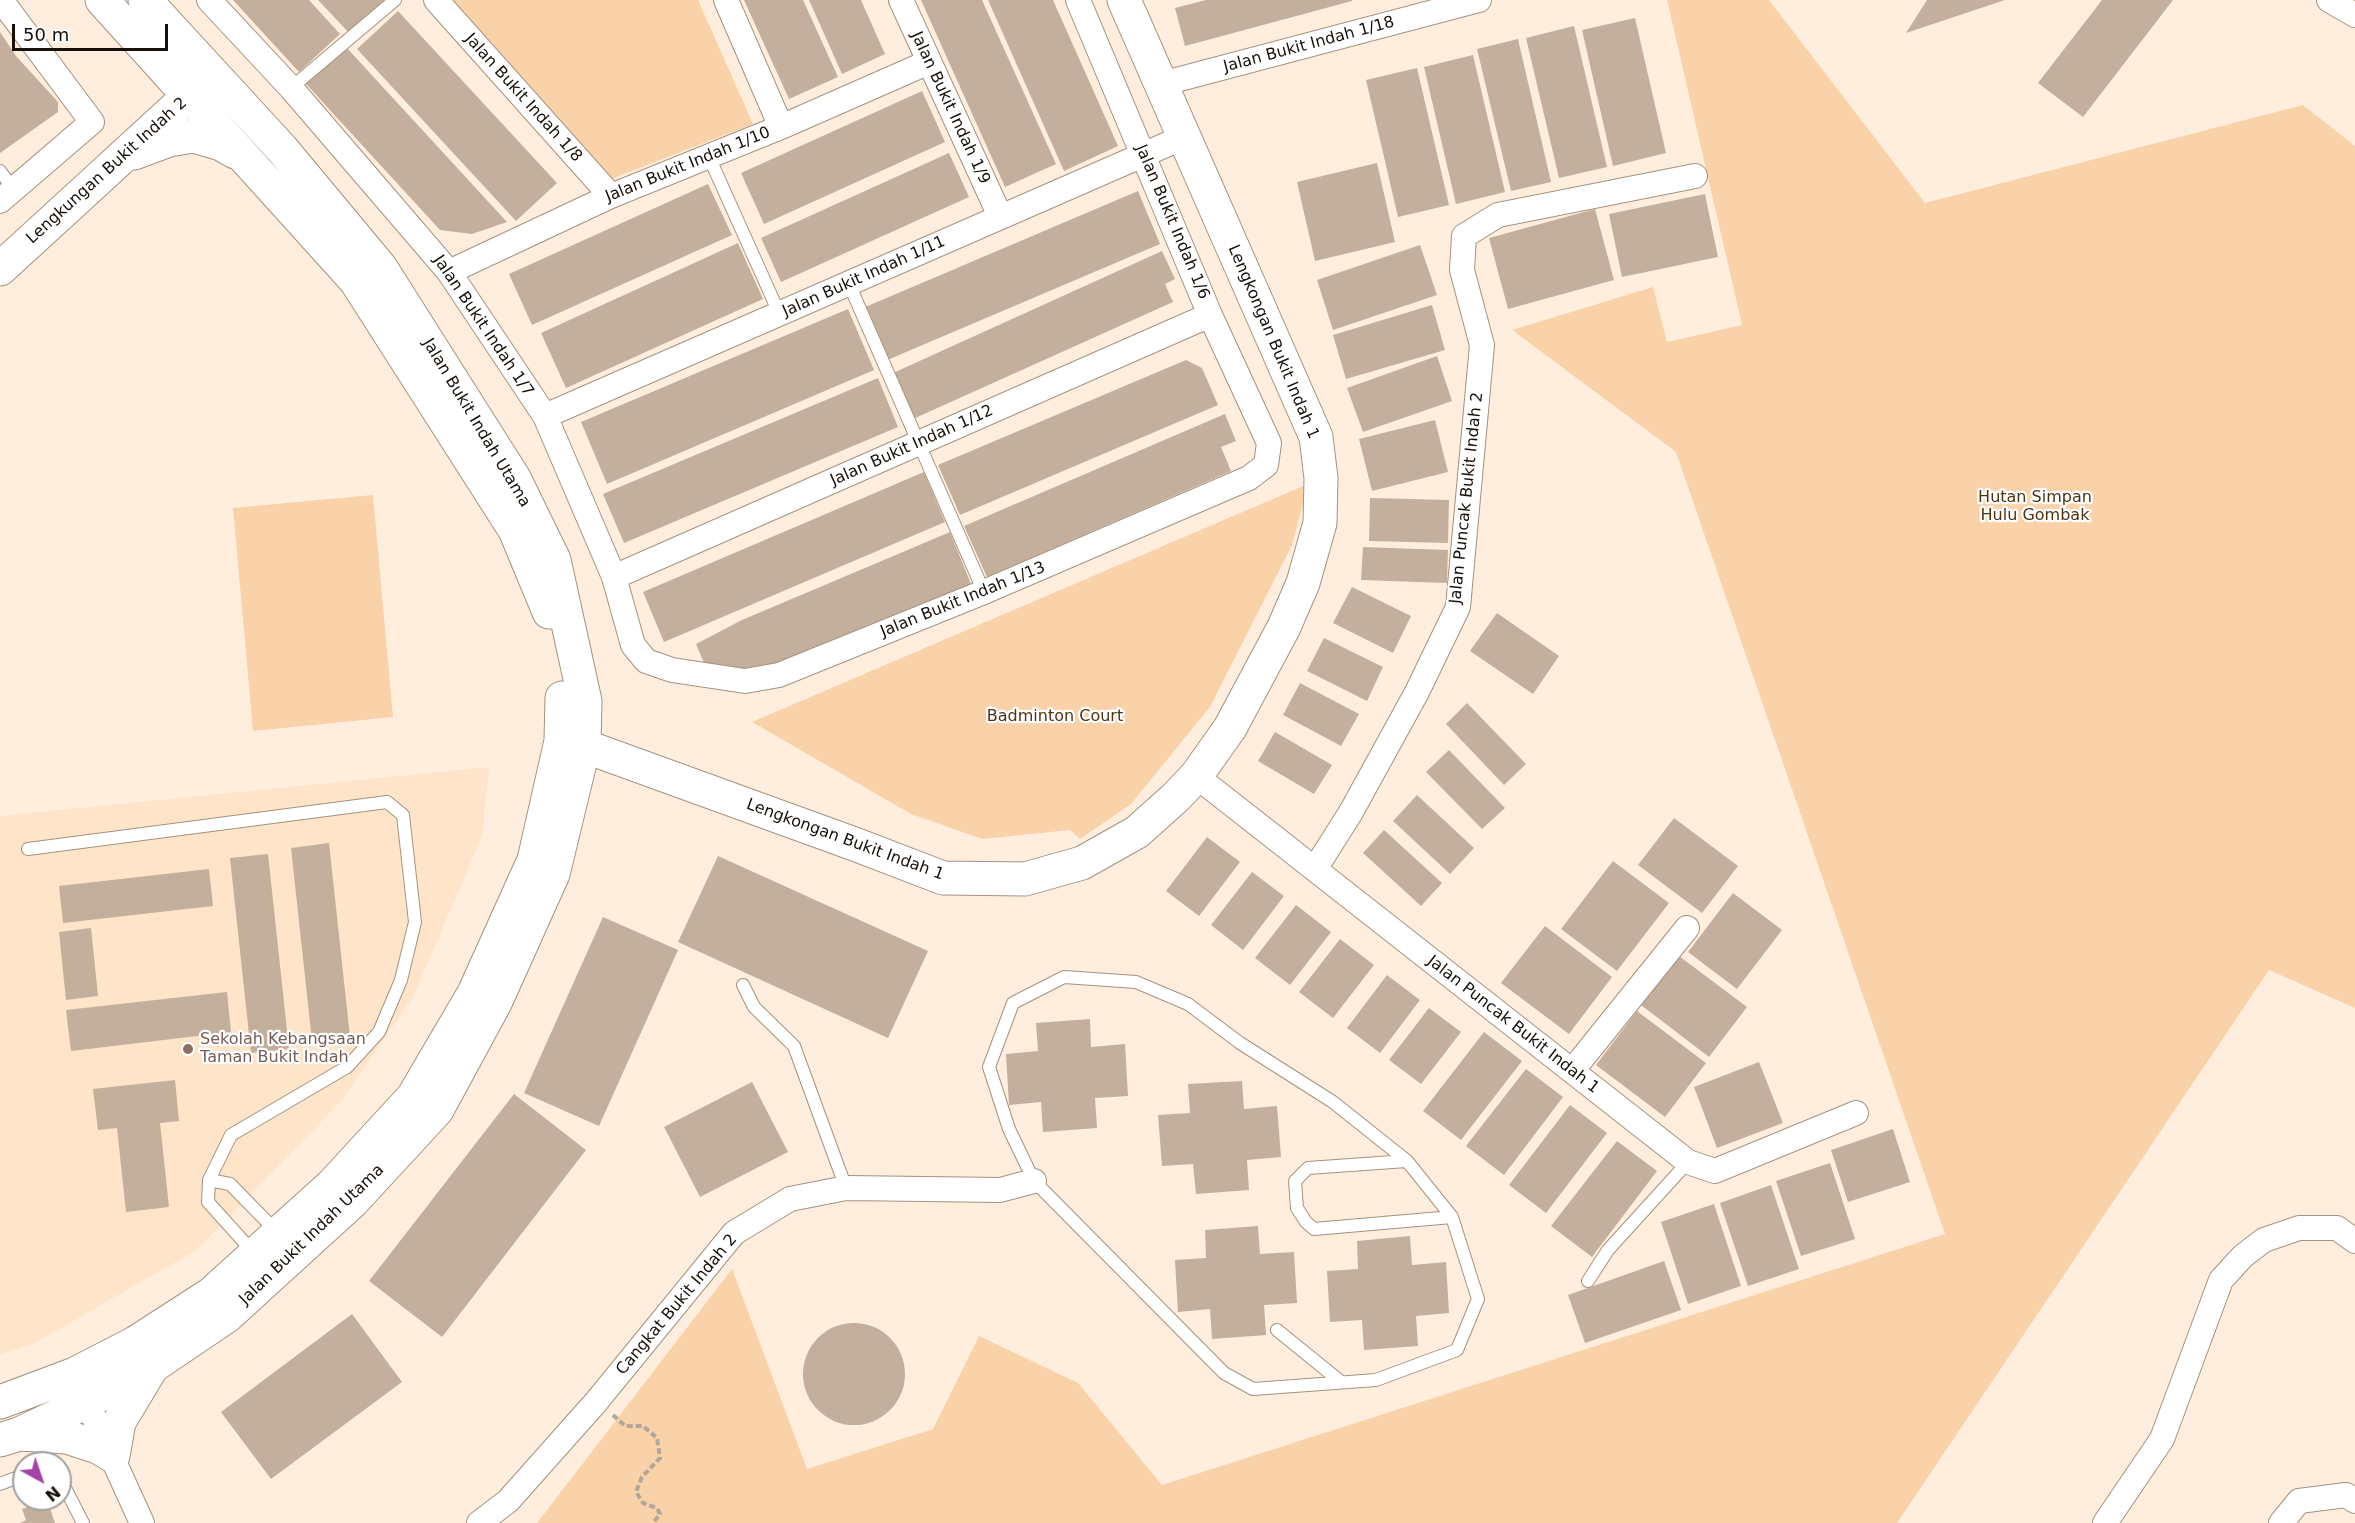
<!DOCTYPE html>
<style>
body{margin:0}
#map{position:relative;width:2355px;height:1523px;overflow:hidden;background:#ffeede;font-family:"DejaVu Sans",sans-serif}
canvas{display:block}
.north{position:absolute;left:12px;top:1451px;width:60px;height:60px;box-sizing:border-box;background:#fff;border:2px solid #a29f9d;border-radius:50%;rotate:140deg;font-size:16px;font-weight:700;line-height:24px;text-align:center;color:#161009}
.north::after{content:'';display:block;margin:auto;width:21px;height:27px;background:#a543a9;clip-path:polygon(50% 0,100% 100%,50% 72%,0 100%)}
.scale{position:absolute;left:12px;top:24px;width:156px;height:27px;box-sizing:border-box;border:3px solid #161009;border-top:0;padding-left:8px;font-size:18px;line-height:21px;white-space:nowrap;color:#161009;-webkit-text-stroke:4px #fff;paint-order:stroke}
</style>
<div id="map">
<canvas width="2355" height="1523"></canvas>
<div class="north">N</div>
<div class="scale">50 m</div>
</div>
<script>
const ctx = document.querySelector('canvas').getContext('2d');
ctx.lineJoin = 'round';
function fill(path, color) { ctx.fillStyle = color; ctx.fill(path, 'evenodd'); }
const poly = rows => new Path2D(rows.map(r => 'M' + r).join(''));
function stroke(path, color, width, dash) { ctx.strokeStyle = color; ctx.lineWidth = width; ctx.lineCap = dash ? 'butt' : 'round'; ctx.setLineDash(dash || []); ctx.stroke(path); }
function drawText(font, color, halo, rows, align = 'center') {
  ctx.font = font + ' "DejaVu Sans",sans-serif'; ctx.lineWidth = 4.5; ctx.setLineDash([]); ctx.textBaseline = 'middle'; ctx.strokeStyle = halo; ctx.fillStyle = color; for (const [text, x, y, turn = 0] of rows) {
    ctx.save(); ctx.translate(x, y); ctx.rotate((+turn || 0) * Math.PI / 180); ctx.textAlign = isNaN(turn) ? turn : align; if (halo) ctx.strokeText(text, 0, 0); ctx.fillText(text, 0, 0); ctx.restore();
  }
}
fill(poly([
 [489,767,482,836,413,997,341,1101,197,1250,33,1344,0,1354,0,816]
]), '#fee4c9');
fill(poly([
 [449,0,698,0,753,124,606,181],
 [1667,0,1769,0,1925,203,2303,105,2355,146,2355,1008,2269,970,1897,1523,537,1523,732,1269,807,1469,933,1429,979,1336,1078,1383,1162,1485,1945,1234,1676,452,1512,330,1653,287,1667,342,1742,325],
 [1308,484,1292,545,1210,707,1131,804,1080,839,1070,830,982,839,911,814,752,722],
 [373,495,393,717,253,731,233,508]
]), '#fad2a9');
fill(poly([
 [233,0,309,0,340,34,299,72],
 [318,0,385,0,349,33],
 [744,0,803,0,838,77,789,99],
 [809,0,861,0,885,54,842,74],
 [921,0,982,0,1056,164,1005,187],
 [988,0,1053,0,1118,146,1064,171],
 [1206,0,1352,0,1352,1,1185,46,1175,8],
 [1927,0,2005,0,1906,33],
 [2102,0,2173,0,2083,117,2038,83],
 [398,11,557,183,516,221,357,49],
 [1635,18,1666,153,1613,166,1582,30],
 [1574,26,1607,167,1559,178,1526,38],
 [0,32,16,56,58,102,58,112,0,153],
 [1518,39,1551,182,1511,191,1477,49],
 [346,47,507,222,472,234,440,230,306,84],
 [1473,55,1505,192,1456,204,1424,67],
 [1417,68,1449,205,1398,217,1366,80],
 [922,91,945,142,764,224,741,173],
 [949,153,969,197,781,282,761,238],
 [1377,163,1395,242,1315,261,1297,182],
 [708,184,732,235,532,325,509,274],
 [1138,191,1160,244,885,361,863,308],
 [1705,194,1718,257,1622,277,1609,214],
 [1595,209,1614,280,1508,309,1489,238],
 [738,243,763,299,566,388,541,333],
 [1420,245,1437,295,1333,330,1317,280],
 [1162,251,1175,279,1165,284,1173,302,913,419,893,373],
 [1432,305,1445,350,1346,379,1333,335],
 [848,309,874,370,607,484,581,422],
 [1437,356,1452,401,1363,432,1347,388],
 [1186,360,1202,368,1218,405,960,515,938,465],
 [878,378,898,427,624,543,603,494],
 [1225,414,1236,441,1221,447,1231,471,987,577,964,526],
 [1435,420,1448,472,1372,491,1359,439],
 [924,472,945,522,664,642,643,592],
 [1370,498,1449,500,1448,543,1369,541],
 [950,532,971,584,764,673,705,665,696,644,742,620],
 [1363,547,1448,550,1447,583,1361,580],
 [1352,587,1411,616,1393,653,1333,623],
 [1497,613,1559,656,1533,694,1470,651],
 [1324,638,1383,667,1367,701,1307,671],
 [1300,683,1359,714,1341,746,1283,715],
 [1467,703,1526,764,1504,785,1446,724],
 [1275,732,1332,765,1314,794,1258,761],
 [1449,750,1505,808,1482,829,1426,772],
 [1417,795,1474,848,1450,874,1393,821],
 [1674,818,1738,866,1702,913,1638,865],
 [1384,830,1442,883,1421,906,1363,853],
 [1207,837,1240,862,1199,916,1166,891],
 [329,843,350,1037,312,1041,291,848],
 [268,854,289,1049,251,1053,230,858],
 [718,856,928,951,888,1038,678,942],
 [1613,861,1669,903,1617,971,1561,929],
 [209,869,213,906,63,923,59,886],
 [1252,872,1284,896,1243,950,1211,925],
 [1733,893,1782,930,1737,989,1688,952],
 [1296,905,1331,932,1290,985,1255,958],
 [603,917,678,950,599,1126,524,1093],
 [1545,926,1612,977,1569,1034,1501,983],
 [91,928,98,996,66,1000,59,932],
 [1340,939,1374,965,1333,1018,1299,992],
 [1679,956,1747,1007,1709,1057,1641,1005],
 [1387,975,1420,1000,1380,1053,1347,1028],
 [227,992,231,1032,71,1051,66,1010],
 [1429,1008,1461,1032,1421,1084,1389,1060],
 [1637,1011,1706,1063,1665,1117,1596,1065],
 [1090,1019,1091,1047,1125,1044,1128,1096,1095,1098,1097,1128,1043,1132,1041,1102,1009,1105,1006,1054,1038,1051,1036,1023],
 [1484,1032,1522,1061,1461,1140,1423,1111],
 [1759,1062,1783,1123,1717,1148,1694,1087],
 [1526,1069,1563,1097,1504,1175,1466,1146],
 [175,1080,179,1121,160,1123,169,1207,126,1212,117,1128,98,1130,93,1089],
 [1242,1081,1244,1109,1277,1106,1281,1157,1247,1160,1249,1190,1196,1194,1193,1164,1162,1166,1158,1115,1190,1113,1188,1084],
 [752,1082,788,1152,700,1197,664,1127],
 [514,1094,586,1150,442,1337,369,1281],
 [1570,1105,1607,1133,1546,1213,1509,1185],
 [1893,1129,1910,1182,1848,1202,1831,1150],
 [1617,1141,1657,1171,1592,1257,1551,1226],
 [1830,1163,1855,1239,1801,1256,1776,1181],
 [1771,1185,1799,1269,1748,1286,1720,1203],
 [1714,1204,1741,1286,1688,1304,1661,1222],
 [1258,1226,1260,1254,1294,1252,1297,1303,1264,1305,1266,1335,1212,1339,1210,1309,1178,1312,1175,1260,1206,1258,1205,1230],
 [1410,1236,1412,1265,1446,1262,1449,1313,1416,1316,1418,1346,1364,1350,1362,1320,1330,1322,1327,1271,1358,1269,1357,1241],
 [1664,1261,1681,1310,1585,1343,1568,1295],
 [352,1314,402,1382,271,1479,221,1412],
 '803 1374a51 51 0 1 1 102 0a51 51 0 1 1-102 0Z',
 [47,1500,55,1523,20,1523,26,1520,22,1509]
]), '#c3af9c');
const lane = poly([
 [291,88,395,0],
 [709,157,780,315],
 [0,171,14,190],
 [849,284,984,592],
 [28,849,387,802,403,815,415,922,401,980,379,1032,347,1067,231,1135,209,1180,208,1202,254,1253],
 [1064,977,1136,982,1188,1004,1240,1043,1333,1102,1407,1161,1452,1217,1478,1299,1457,1350,1376,1380,1253,1389,1224,1373,1034,1181,1009,1129,989,1067,1013,1003,1064,977],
 [743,985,754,1007,794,1046,846,1188],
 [1407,1161,1308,1168,1295,1181,1297,1208,1306,1222,1314,1229,1452,1217],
 [209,1180,230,1184,277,1232],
 [1588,1281,1608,1250,1688,1162],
 [1277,1330,1341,1382],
 [60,1478,83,1523],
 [0,1484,24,1475]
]);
const street = poly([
 [209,0,291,88,449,272,545,416,614,577,633,645,646,661,672,670,745,681,779,675,984,592,1249,478,1266,465,1269,443,1210,315,1078,0],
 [436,0,611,196],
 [726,0,781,127],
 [901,0,1000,216],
 [2329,0,2355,15],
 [1161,84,1479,0],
 [0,201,92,122,1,0],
 [449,272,611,196,781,127,929,62],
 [545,416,1184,137],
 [614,577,1210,315],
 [1196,776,1688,1162,1715,1171,1856,1113],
 [1315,869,1351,812,1417,692,1458,607,1482,345,1462,270,1464,236,1498,215,1695,176],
 [1572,1071,1687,928],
 [81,1389,142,1523],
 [479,1523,508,1501,596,1402,734,1233,790,1199,846,1188,1000,1190,1034,1181],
 [2105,1523,2162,1439,2221,1280,2243,1256,2264,1240,2299,1228,2337,1228,2355,1241],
 [2281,1523,2299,1501,2346,1495,2355,1501]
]);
const secondary = poly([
 [102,0,356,281,515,530,549,612],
 [134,153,169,140,193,136,221,144,235,152],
 [0,269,203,83],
 [563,741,584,746,857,845,943,878,1025,879,1082,863,1137,832,1176,797,1196,776,1230,728,1284,627,1303,583,1320,523,1321,478,1316,437,1124,0],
 [0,1402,75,1374,135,1343,211,1294,332,1185,413,1097,474,993,534,860,561,741,562,698],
 [21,1434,67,1437,98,1447,113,1456,119,1422,152,1367],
 [0,1440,19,1434,87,1402,153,1366,227,1316,353,1201,437,1110,495,1003,553,874,584,746,585,701,554,560,514,478,381,268,282,149,145,0]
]);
stroke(lane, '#a5927f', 14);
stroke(street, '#a5927f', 26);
stroke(secondary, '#a5927f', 35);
stroke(poly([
 [613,1415,625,1426,643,1426,657,1438,660,1458,642,1477,636,1492,643,1503,657,1508,660,1514,653,1523]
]), '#b4a79a', 4, [6, 3]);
stroke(lane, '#fff', 12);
stroke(street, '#fff', 24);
stroke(secondary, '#fff', 33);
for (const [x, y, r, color] of [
 [188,1049,6,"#8d6e63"]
]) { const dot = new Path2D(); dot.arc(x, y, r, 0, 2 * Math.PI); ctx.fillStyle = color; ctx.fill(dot); stroke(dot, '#fff', 2); }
drawText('16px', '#161009', '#fff', [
 ["Jalan Bukit Indah 1/18",1309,45,-15],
 ["Jalan Bukit Indah 1/8",523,98,48],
 ["Jalan Bukit Indah 1/9",950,108,65],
 ["Jalan Bukit Indah 1/10",688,165,-22],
 ["Lengkungan Bukit Indah 2",107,171,-42],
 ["Jalan Bukit Indah 1/6",1172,222,67],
 ["Jalan Bukit Indah 1/11",864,277,-24],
 ["Jalan Bukit Indah 1/7",483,326,56],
 ["Lengkongan Bukit Indah 1",1273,342,67],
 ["Jalan Bukit Indah Utama",476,423,59],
 ["Jalan Bukit Indah 1/12",912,446,-24],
 ["Jalan Puncak Bukit Indah 2",1467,498,-84],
 ["Jalan Bukit Indah 1/13",963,600,-22],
 ["Lengkongan Bukit Indah 1",845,840,20],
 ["Jalan Puncak Bukit Indah 1",1513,1025,38],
 ["Jalan Bukit Indah Utama",312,1235,-44],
 ["Cangkat Bukit Indah 2",677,1305,-50]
]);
drawText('16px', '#4e3312', '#fff', [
 ["Hutan Simpan",2035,498],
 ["Hulu Gombak",2035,516],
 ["Badminton Court",1055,717]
]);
drawText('16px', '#785e54', '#fff', [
 ["Sekolah Kebangsaan",200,1040],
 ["Taman Bukit Indah",200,1058]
], 'left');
</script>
